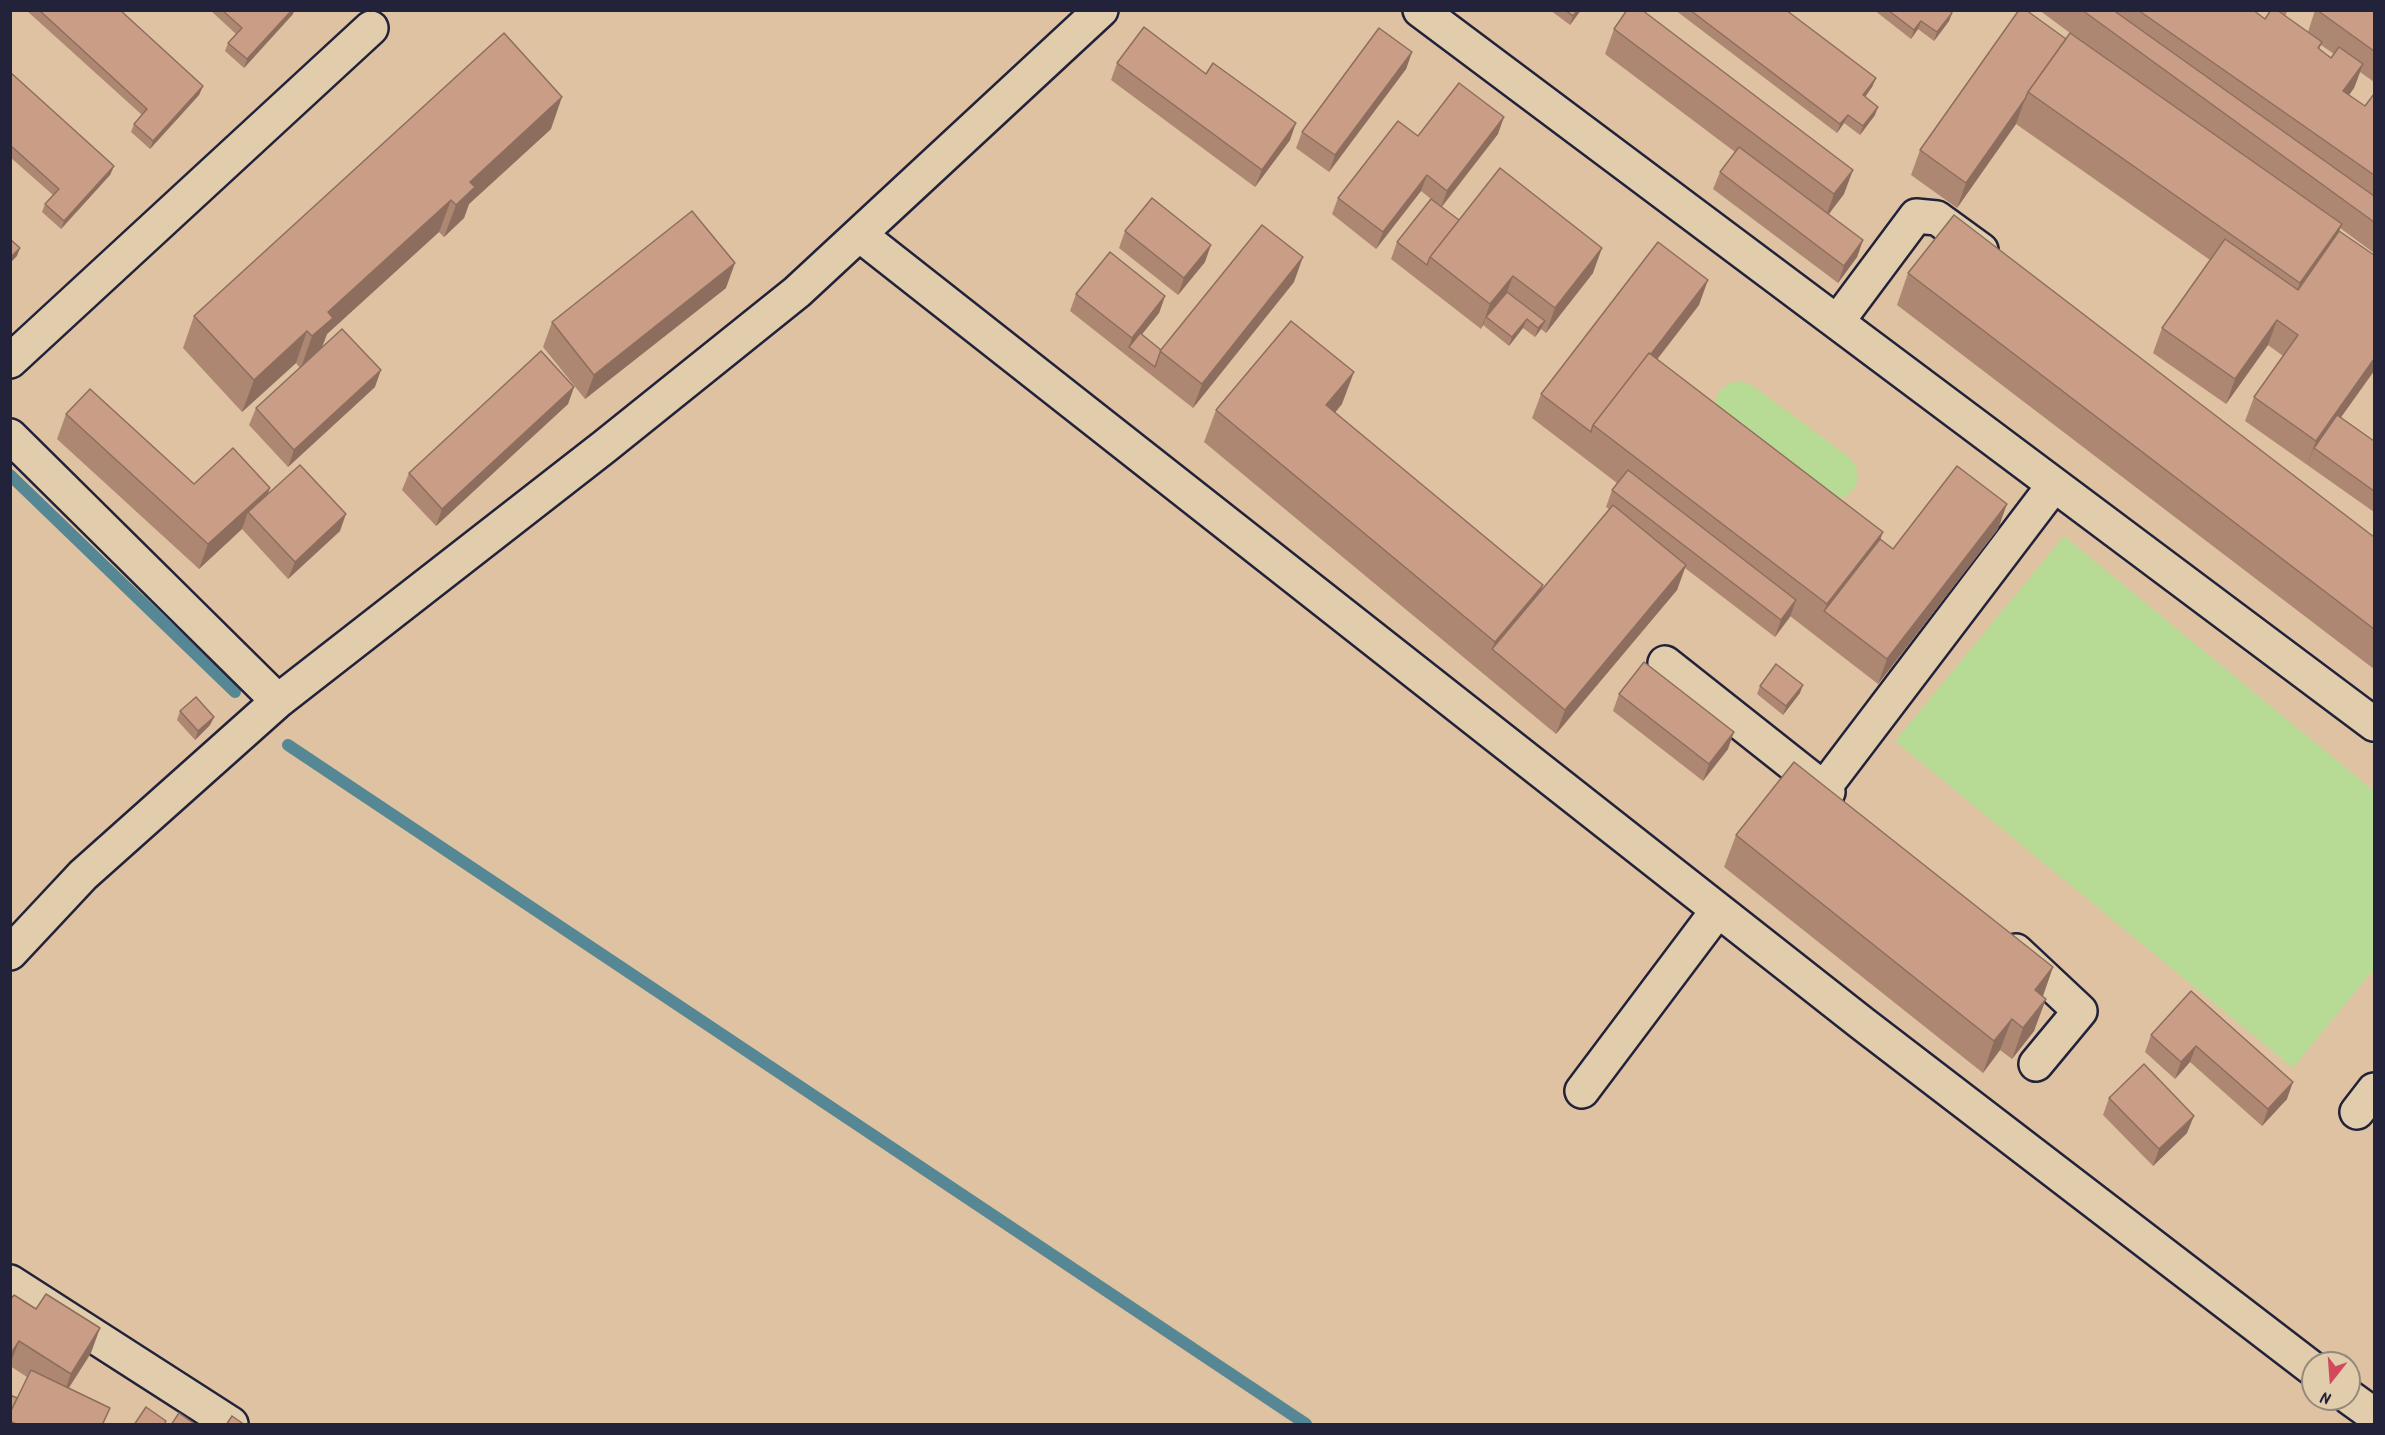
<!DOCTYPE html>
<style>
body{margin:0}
#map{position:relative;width:2385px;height:1435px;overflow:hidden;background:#dfc2a2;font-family:Kalam,sans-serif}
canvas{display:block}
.frame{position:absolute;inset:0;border:12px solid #22223b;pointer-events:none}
.north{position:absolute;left:2301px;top:1351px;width:60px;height:60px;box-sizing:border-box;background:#e1cdab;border:2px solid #95897e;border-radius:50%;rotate:197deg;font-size:16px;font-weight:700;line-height:24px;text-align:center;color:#22223b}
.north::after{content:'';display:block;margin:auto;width:21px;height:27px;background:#d1495b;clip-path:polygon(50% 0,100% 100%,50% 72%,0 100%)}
</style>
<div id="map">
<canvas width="2385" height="1435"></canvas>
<div class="frame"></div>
<div class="north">N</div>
</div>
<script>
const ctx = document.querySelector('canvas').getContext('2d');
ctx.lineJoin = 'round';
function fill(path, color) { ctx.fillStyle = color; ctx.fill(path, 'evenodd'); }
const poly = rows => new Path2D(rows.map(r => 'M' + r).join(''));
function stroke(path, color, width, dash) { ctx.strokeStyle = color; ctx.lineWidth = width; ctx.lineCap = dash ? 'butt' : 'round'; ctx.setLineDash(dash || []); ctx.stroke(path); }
fill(poly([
 [1742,381,1753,386,1849,457,1856,467,1858,479,1853,490,1844,497,1832,499,1717,414,1715,401,1720,390,1730,383],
 [2064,536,2374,791,2374,969,2293,1068,1895,741]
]), '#b7da95');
stroke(poly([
 [10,475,235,692],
 [288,745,1306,1424]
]), '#568794', 12);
const minor = poly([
 [1420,10,2374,724],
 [860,235,1863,1024,2313,1369],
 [1837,322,1916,216,1937,218,1981,250],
 [10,361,371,28],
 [10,436,278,701],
 [1665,663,1828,792],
 [1824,788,2054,485],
 [2016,951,2080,1011,2036,1064],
 [10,953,83,875,278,701,604,447,797,292,1101,10],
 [1582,1091,1718,910],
 [2357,1112,2374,1090],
 [10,1282,231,1424],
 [2349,1397,2374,1415]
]);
stroke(minor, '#22223b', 38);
stroke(minor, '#e1cdab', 33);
fill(poly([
 [26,10,120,10,203,86,199,95,150,149,131,132,134,124,142,115],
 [210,10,294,10,293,14,244,68,225,51,228,43,236,34],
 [1550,10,1581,10,1570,25],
 [1675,10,1786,10,1876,78,1872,87,1865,97,1875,115,1860,135,1844,123,1837,133],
 [1874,10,1949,10,1952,13,1949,21,1934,41,1918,29,1911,39],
 [2039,10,2253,10,2265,19,2269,12,2267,10,2288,10,2285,16,2308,32,2315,10,2374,10,2374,82,2360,72,2354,88,2349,95,2365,106,2374,94,2374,253,2340,228,2339,231,2374,255,2374,371,2341,417,2374,441,2374,512,2245,421,2254,397,2283,356,2268,345,2226,404,2153,353,2162,328,2210,260,2016,124,1957,208,1911,175,1920,150,2066,39,2070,33],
 [2321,45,2334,54,2331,58,2319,49],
 [1614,29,1844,194,1828,215,1863,240,1857,257,1838,283,1713,189,1720,172,1735,152,1605,54],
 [1412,52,1406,69,1329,172,1296,148,1302,132],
 [1117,63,1290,140,1255,187,1111,80],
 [10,72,114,166,110,175,61,229,42,212,45,204,53,195,10,157],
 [551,129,469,204,464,218,444,237,439,232,327,334,322,348,375,387,288,467,249,425,256,408,300,368,296,363,242,412,183,348,194,316],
 [1498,134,1442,207,1459,220,1593,273,1546,333,1541,329,1535,337,1523,328,1509,346,1483,325,1481,329,1391,259,1397,242,1431,199,1421,191,1376,249,1332,214,1338,198,1418,136],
 [1125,231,1205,262,1178,295,1119,248],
 [1908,273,2374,537,2374,669,1897,305],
 [1294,282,1193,408,1070,311,1076,294,1165,296,1159,313,1142,334,1161,350],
 [726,288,585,399,543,347,552,322],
 [1699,305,1657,359,1883,532,1880,539,1893,549,1998,529,1878,684,1790,616,1775,637,1685,568,1677,590,1556,734,1204,442,1216,410,1342,404,1335,412,1540,592,1609,509,1606,507,1612,490,1617,483,1532,418,1541,394],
 [574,387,568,404,436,526,402,490,409,473],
 [66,414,194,484,270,488,267,495,340,531,288,579,242,529,199,569,57,439],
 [1760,686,1800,693,1783,715,1757,694],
 [1619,694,1728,749,1703,781,1613,711],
 [180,711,214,717,210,725,195,740,177,720],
 [1736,835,2053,967,2042,996,2034,1031,2012,1059,2000,1050,1983,1073,1724,867],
 [2191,991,2287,1099,2262,1126,2190,1062,2175,1079,2145,1052,2151,1035],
 [2109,1098,2187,1133,2153,1166,2103,1115],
 [10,1300,91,1353,69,1388,110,1408,104,1423,107,1425,10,1425,10,1395,17,1398,27,1377,10,1366]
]), '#ae8773');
fill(poly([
 [292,10,294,10,293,14,244,68,247,59],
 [1578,10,1581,10,1570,25,1573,16],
 [1952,13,1949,21,1934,41,1937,32],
 [1921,21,1918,29,1911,39,1914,30],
 [1412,52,1406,69,1329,172,1335,155],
 [2363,64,2354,88,2334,116,2343,91],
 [1876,78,1872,87,1860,104,1863,95],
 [203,86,199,95,150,149,153,141],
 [562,97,551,129,469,204,464,218,444,237,456,205,470,182],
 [2025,99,2016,124,1957,208,1966,183],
 [1878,107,1875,115,1860,135,1863,126],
 [1848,115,1844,123,1837,133,1840,124],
 [1504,117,1498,134,1441,207,1447,191],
 [1296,123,1290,140,1255,187,1262,170],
 [114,166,110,175,61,229,64,221],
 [1853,170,1844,194,1825,219,1834,194],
 [1427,175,1421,191,1376,249,1383,232],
 [451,200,439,232,327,334,321,349,301,368,312,336,328,312],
 [2342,224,2330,255,2289,315,2300,283],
 [1863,240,1857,257,1838,283,1844,266],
 [1211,245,1205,262,1178,295,1184,278],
 [20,248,17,256,10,263,10,258],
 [1602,248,1593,273,1546,333,1555,308],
 [1303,257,1294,282,1193,408,1202,384],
 [735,263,726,288,585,399,594,375],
 [1513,276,1504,300,1486,317,1483,325,1481,329,1490,304],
 [1708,280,1699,305,1602,431,1595,426],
 [1165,296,1159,313,1131,348,1129,347,1126,355,1132,338],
 [1527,319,1523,328,1509,346,1512,337],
 [2277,320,2268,345,2226,404,2235,379],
 [1545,321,1541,329,1535,337,1538,328],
 [307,331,296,363,242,412,254,380],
 [2374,359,2374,371,2317,451,2314,448,2307,465,2316,441],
 [381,370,375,387,288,467,294,450],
 [1354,372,1342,404,1315,437,1326,405],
 [574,387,568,404,436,526,442,509],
 [270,488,261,512,248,512,242,529,199,569,208,544],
 [2007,504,1998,529,1878,684,1887,659],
 [346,514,340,531,288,579,295,562],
 [1883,532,1871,564,1824,611,1827,604],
 [1686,565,1677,590,1556,734,1565,710],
 [1543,585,1531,617,1492,649,1495,642],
 [1796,600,1790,617,1775,637,1781,620],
 [1803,685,1800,693,1783,715,1786,706],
 [214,717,210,725,195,740,198,731],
 [1734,732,1728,749,1703,781,1709,764],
 [2053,967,2042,999,2035,990],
 [2046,999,2034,1031,2012,1059,2023,1028],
 [2012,1019,2000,1050,1983,1073,1994,1041],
 [2196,1046,2190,1062,2175,1079,2181,1062],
 [2293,1082,2287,1099,2262,1126,2268,1109],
 [2194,1116,2187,1133,2153,1166,2159,1149],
 [100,1328,91,1353,62,1398,71,1374],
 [19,1341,10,1365,10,1355]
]), '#8d6e5e');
const building = poly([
 [39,10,120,10,203,86,153,141,134,124,147,109,39,10],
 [222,10,292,10,247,59,228,43,242,28,222,10],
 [1565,10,1578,10,1573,16,1565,10],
 [1627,10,1642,10,1853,170,1834,194,1614,29,1627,10],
 [1690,10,1786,10,1876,78,1863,95,1878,107,1863,126,1848,115,1840,124,1690,10],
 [1888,10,1949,10,1952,13,1937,32,1921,21,1914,30,1888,10],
 [2019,10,2026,10,2066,39,2028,92,2025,99,1966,183,1920,150,2019,10],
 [2082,10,2113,10,2374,196,2374,222,2082,10],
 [2138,10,2253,10,2265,19,2271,10,2277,10,2322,42,2318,48,2331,58,2339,47,2363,64,2343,91,2365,106,2374,94,2374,175,2138,10],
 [2317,10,2374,10,2374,51,2317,10],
 [1144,27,1206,74,1213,63,1296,123,1262,170,1117,63,1144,27],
 [1379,28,1412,52,1335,155,1302,132,1379,28],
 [504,33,562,97,470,182,475,187,456,205,451,200,328,312,333,318,312,336,307,331,254,380,194,316,504,33],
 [2070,33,2342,224,2300,283,2028,92,2070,33],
 [10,72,114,166,64,221,45,204,59,189,10,145,10,72],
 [1459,83,1504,117,1447,191,1427,175,1383,232,1338,198,1398,121,1418,136,1459,83],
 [1739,147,1863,240,1844,266,1720,172,1739,147],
 [1500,168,1602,248,1555,308,1513,276,1490,304,1430,257,1500,168],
 [1152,198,1211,245,1184,278,1125,231,1152,198],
 [1431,199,1459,220,1430,257,1427,265,1397,242,1431,199],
 [692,211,735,263,594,375,552,322,692,211],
 [1954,215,2374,537,2374,629,1908,273,1954,215],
 [1262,225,1303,257,1202,384,1160,351,1262,225],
 [2339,231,2374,255,2374,359,2316,441,2254,397,2298,335,2277,320,2235,379,2162,328,2225,239,2298,290,2339,231],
 [10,239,20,248,10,258,10,239],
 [1658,242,1708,280,1651,354,1649,353,1593,425,1591,432,1541,394,1658,242],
 [1110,252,1165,296,1132,338,1076,294,1110,252],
 [1507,292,1545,321,1538,328,1527,319,1512,337,1486,317,1507,292],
 [1291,321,1354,372,1326,405,1543,585,1495,642,1216,410,1291,321],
 [342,329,381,370,294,450,256,408,342,329],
 [1140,333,1161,350,1155,367,1129,347,1140,333],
 [541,351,574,387,442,509,409,473,541,351],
 [1649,353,1883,532,1827,604,1593,425,1649,353],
 [90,389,194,484,233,448,270,488,208,544,66,414,90,389],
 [2337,415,2374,441,2374,491,2314,448,2337,415],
 [300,465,346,514,295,562,248,512,300,465],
 [1957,466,2007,504,1887,659,1824,611,1880,539,1893,549,1957,466],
 [1628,470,1796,600,1781,620,1612,490,1628,470],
 [1613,505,1686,565,1565,710,1492,649,1613,505],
 [1644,662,1734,732,1709,764,1619,694,1644,662],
 [1776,664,1803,685,1786,706,1760,686,1776,664],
 [196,697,214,717,198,731,180,711,196,697],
 [1794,762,2053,967,2035,990,2046,999,2023,1028,2012,1019,1994,1041,1736,835,1794,762],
 [2191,991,2293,1082,2268,1109,2196,1046,2181,1062,2151,1035,2191,991],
 [2144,1064,2194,1116,2159,1149,2109,1098,2144,1064],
 [46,1294,100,1328,71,1374,19,1341,10,1355,10,1300,14,1295,36,1309,46,1294],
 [31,1370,110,1408,102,1425,18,1425,10,1421,10,1413,31,1370],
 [10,1395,17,1398,10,1413,10,1395],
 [146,1407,166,1421,164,1425,134,1425,146,1407],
 [179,1413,196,1425,171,1425,179,1413],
 [232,1416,245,1425,226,1425,232,1416]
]);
fill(building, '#ca9d86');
stroke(building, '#8d6e5e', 1.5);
</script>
